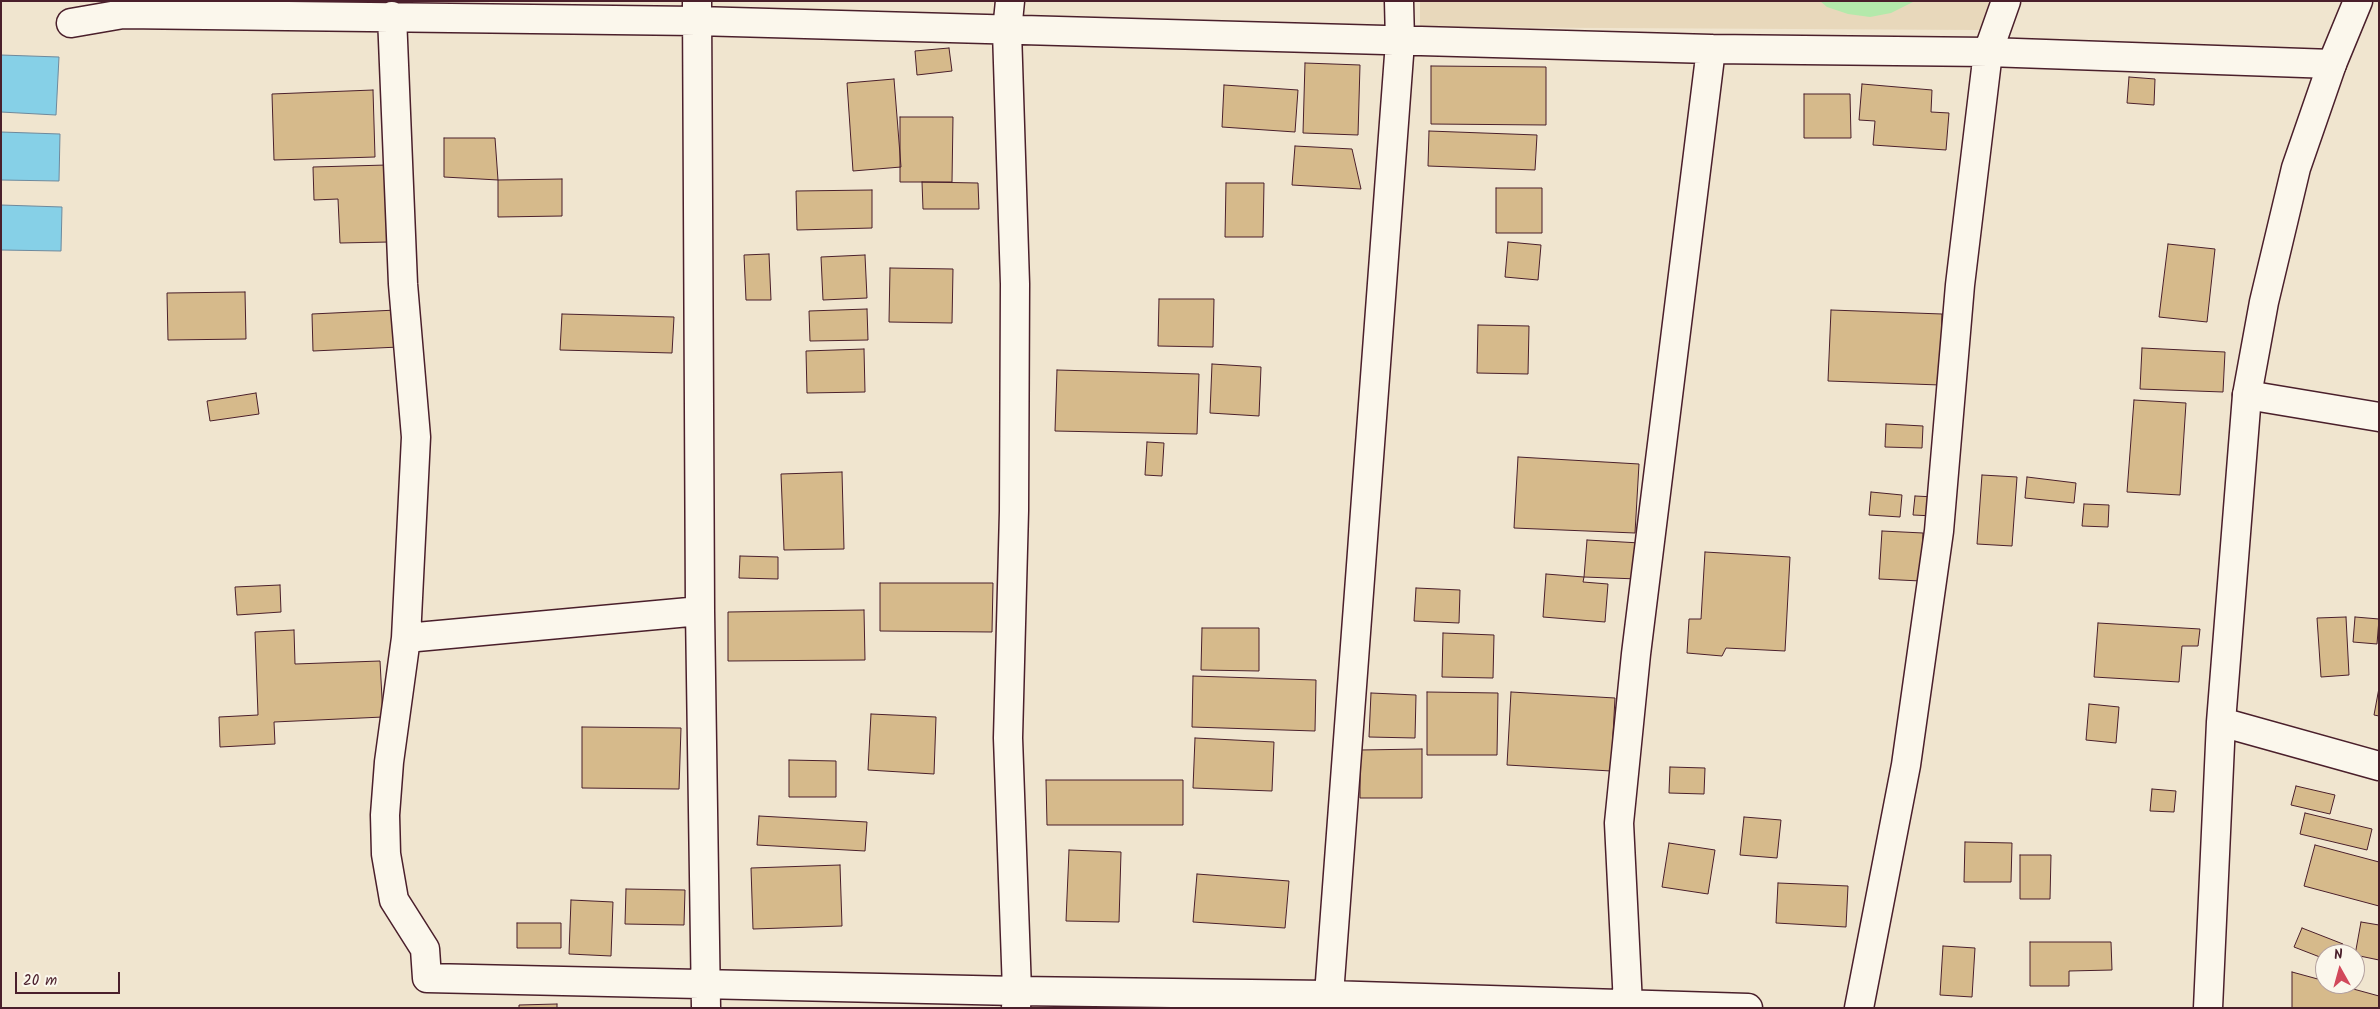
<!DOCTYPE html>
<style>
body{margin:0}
#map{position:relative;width:2380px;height:1009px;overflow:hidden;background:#f0e5cf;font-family:Kalam,sans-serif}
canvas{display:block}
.frame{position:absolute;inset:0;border:2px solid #4a1f2b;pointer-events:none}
.north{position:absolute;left:2315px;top:944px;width:50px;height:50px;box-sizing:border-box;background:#fbf7ec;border:1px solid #b4a19f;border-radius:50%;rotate:353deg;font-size:14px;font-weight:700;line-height:20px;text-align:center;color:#4a1f2b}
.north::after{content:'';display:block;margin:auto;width:18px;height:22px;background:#d1495b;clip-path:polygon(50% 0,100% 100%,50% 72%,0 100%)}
.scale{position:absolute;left:15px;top:972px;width:105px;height:22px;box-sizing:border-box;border:2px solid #4a1f2b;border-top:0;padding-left:6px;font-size:15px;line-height:18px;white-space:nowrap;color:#4a1f2b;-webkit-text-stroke:4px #fbf7ec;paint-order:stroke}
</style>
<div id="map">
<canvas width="2380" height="1009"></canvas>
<div class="frame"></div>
<div class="north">N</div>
<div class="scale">20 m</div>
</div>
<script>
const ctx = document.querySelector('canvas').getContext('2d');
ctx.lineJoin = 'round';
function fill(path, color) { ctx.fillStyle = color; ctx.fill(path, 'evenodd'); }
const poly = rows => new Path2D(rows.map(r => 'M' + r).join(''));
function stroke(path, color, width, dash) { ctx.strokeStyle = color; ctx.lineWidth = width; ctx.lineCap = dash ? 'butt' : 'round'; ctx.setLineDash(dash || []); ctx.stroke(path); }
fill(poly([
 [1420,1,1993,1,1983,30,1420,27]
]), '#e8d8bb');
fill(poly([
 [1820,1,1915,1,1891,13,1870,17,1848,14,1827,7]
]), '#b4e9ab');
const water = poly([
 [1,55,59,57,56,115,1,112,1,55],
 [1,132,60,134,59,181,1,180,1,132],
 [1,205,62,207,61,251,1,250,1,205]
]);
fill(water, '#86d0e7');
stroke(water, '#6e899c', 1);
const building = poly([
 [949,48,952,71,917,75,915,51,949,48],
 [1305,63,1360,65,1358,135,1303,133,1305,63],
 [1431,66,1546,67,1546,125,1431,124,1431,66],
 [2129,77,2155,79,2154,105,2127,103,2129,77],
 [894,79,901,167,853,171,847,83,894,79],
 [1862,84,1932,90,1931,112,1949,113,1946,150,1873,145,1875,121,1859,120,1862,84],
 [1224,85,1298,90,1295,132,1222,127,1224,85],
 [373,90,375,157,274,160,272,94,373,90],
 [1804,94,1850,94,1851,138,1804,138,1804,94],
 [900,117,953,117,952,182,900,182,900,117],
 [1429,131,1537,135,1535,170,1428,166,1429,131],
 [444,138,495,138,498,180,444,177,444,138],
 [1295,146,1352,149,1361,189,1292,185,1295,146],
 [387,165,389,242,340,243,338,199,314,200,313,167,387,165],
 [562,179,562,216,498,217,498,180,562,179],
 [922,182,978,183,979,209,923,209,922,182],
 [1226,183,1264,183,1263,237,1225,237,1226,183],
 [1496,188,1542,188,1542,233,1496,233,1496,188],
 [872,190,872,228,797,230,796,191,872,190],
 [1508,242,1541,245,1538,280,1505,277,1508,242],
 [2168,244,2215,249,2207,322,2159,317,2168,244],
 [769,254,771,300,746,300,744,255,769,254],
 [865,255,867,298,823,300,821,257,865,255],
 [890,268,953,269,952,323,889,322,890,268],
 [245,292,246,339,168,340,167,293,245,292],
 [1159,299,1214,299,1213,347,1158,346,1159,299],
 [867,309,868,340,810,341,809,311,867,309],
 [397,310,399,347,313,351,312,314,397,310],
 [1831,310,1942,314,1940,385,1828,381,1831,310],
 [562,314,674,317,672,353,560,350,562,314],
 [1478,325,1529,326,1528,374,1477,373,1478,325],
 [2142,348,2225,352,2223,392,2140,389,2142,348],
 [864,349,865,392,807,393,806,351,864,349],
 [1212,364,1261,367,1259,416,1210,413,1212,364],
 [1057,370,1199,374,1197,434,1055,431,1057,370],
 [256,393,259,414,210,421,207,401,256,393],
 [2134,400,2186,403,2180,495,2127,492,2134,400],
 [1886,424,1923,426,1922,448,1885,447,1886,424],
 [1147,442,1164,443,1162,476,1145,475,1147,442],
 [1518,457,1639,464,1635,533,1514,528,1518,457],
 [842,472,844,549,784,550,781,474,842,472],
 [1982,475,2017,477,2012,546,1977,544,1982,475],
 [2027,477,2076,483,2074,503,2025,498,2027,477],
 [1871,492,1902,495,1900,517,1869,515,1871,492],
 [1915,496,1935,497,1934,516,1913,515,1915,496],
 [2084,504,2109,505,2108,527,2082,526,2084,504],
 [1882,531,1923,533,1921,581,1879,579,1882,531],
 [1587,540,1640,543,1638,579,1584,577,1587,540],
 [1705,552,1790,557,1785,651,1726,648,1722,656,1687,653,1689,619,1701,619,1705,552],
 [740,556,778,557,778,579,739,578,740,556],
 [1546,574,1584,577,1583,582,1608,584,1605,622,1543,617,1546,574],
 [880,583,993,583,992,632,880,631,880,583],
 [280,585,281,612,237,615,235,587,280,585],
 [1416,588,1460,590,1459,623,1414,621,1416,588],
 [864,610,865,660,728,661,728,612,864,610],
 [2346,617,2349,675,2321,677,2317,618,2346,617],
 [2355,617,2379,619,2377,644,2353,642,2355,617],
 [2098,623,2200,629,2198,646,2182,646,2179,682,2094,677,2098,623],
 [1202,628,1259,628,1259,671,1201,670,1202,628],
 [294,630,295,664,380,661,383,717,274,722,275,744,220,747,219,717,258,715,255,632,294,630],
 [1443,633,1494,635,1493,678,1442,677,1443,633],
 [1193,676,1316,680,1315,731,1192,727,1193,676],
 [2379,688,2379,716,2374,715,2379,688],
 [1427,692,1498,693,1497,755,1427,755,1427,692],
 [1511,692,1615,698,1611,771,1507,765,1511,692],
 [1371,693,1416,695,1415,738,1369,737,1371,693],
 [2089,704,2119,707,2116,743,2086,740,2089,704],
 [871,714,936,717,934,774,868,770,871,714],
 [582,727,681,728,679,789,582,788,582,727],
 [1195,738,1274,742,1272,791,1193,788,1195,738],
 [1422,749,1422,798,1360,798,1360,750,1422,749],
 [789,760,836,761,836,797,789,797,789,760],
 [1670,767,1705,768,1704,794,1669,793,1670,767],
 [1046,780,1183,780,1183,825,1047,825,1046,780],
 [2296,786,2335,795,2330,814,2291,805,2296,786],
 [2152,789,2176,791,2174,812,2150,811,2152,789],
 [2305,813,2372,829,2367,850,2300,834,2305,813],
 [759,816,867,822,865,851,757,845,759,816],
 [1744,817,1781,820,1777,858,1740,855,1744,817],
 [1965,842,2012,843,2011,882,1964,882,1965,842],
 [1669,843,1715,850,1708,894,1662,887,1669,843],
 [2315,845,2379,862,2379,906,2304,886,2315,845],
 [1069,850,1121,852,1119,922,1066,921,1069,850],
 [2020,855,2051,855,2050,899,2020,899,2020,855],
 [840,865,842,926,753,929,751,868,840,865],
 [1197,874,1289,881,1285,928,1193,922,1197,874],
 [1778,883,1848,886,1846,927,1776,923,1778,883],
 [626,889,685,890,684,925,625,924,626,889],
 [571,900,613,902,611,956,569,954,571,900],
 [2361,922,2379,925,2379,960,2355,955,2361,922],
 [517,923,561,923,561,948,517,948,517,923],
 [2302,928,2343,944,2339,954,2325,954,2325,959,2294,947,2302,928],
 [2030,942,2111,942,2112,970,2069,971,2069,986,2030,986,2030,942],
 [1943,946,1975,948,1972,997,1940,995,1943,946],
 [2292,972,2325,981,2325,984,2335,984,2379,996,2379,1008,2292,1008,2292,972],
 [557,1004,557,1008,519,1008,519,1005,557,1004]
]);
fill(building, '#d6ba8b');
stroke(building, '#4a1f2b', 1);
const street = poly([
 [697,1,700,611,706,1008],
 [1010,1,1007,31,1015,284,1014,511,1008,738,1017,991,1016,1008],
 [392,16,403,284,416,437,406,638,700,611],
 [71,23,123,14,696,21,1711,49,1988,52,2332,64],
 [2247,395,2379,417],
 [406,638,389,762,385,815,386,854,394,900,425,949,427,978,1017,991,1328,995,1748,1008],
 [1628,1005,1619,823,1636,654,1711,49],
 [1328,1008,1400,42,1399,1],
 [1859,1008,1906,765,1939,531,1960,285,1988,52,2006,1]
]);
const secondary = poly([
 [2221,722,2379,766],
 [2208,1008,2221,722,2247,395,2264,302,2296,168,2332,64,2358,1]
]);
stroke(street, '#4a1f2b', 31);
stroke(secondary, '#4a1f2b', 31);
stroke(street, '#fbf7ec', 28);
stroke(secondary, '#fbf7ec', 28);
</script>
